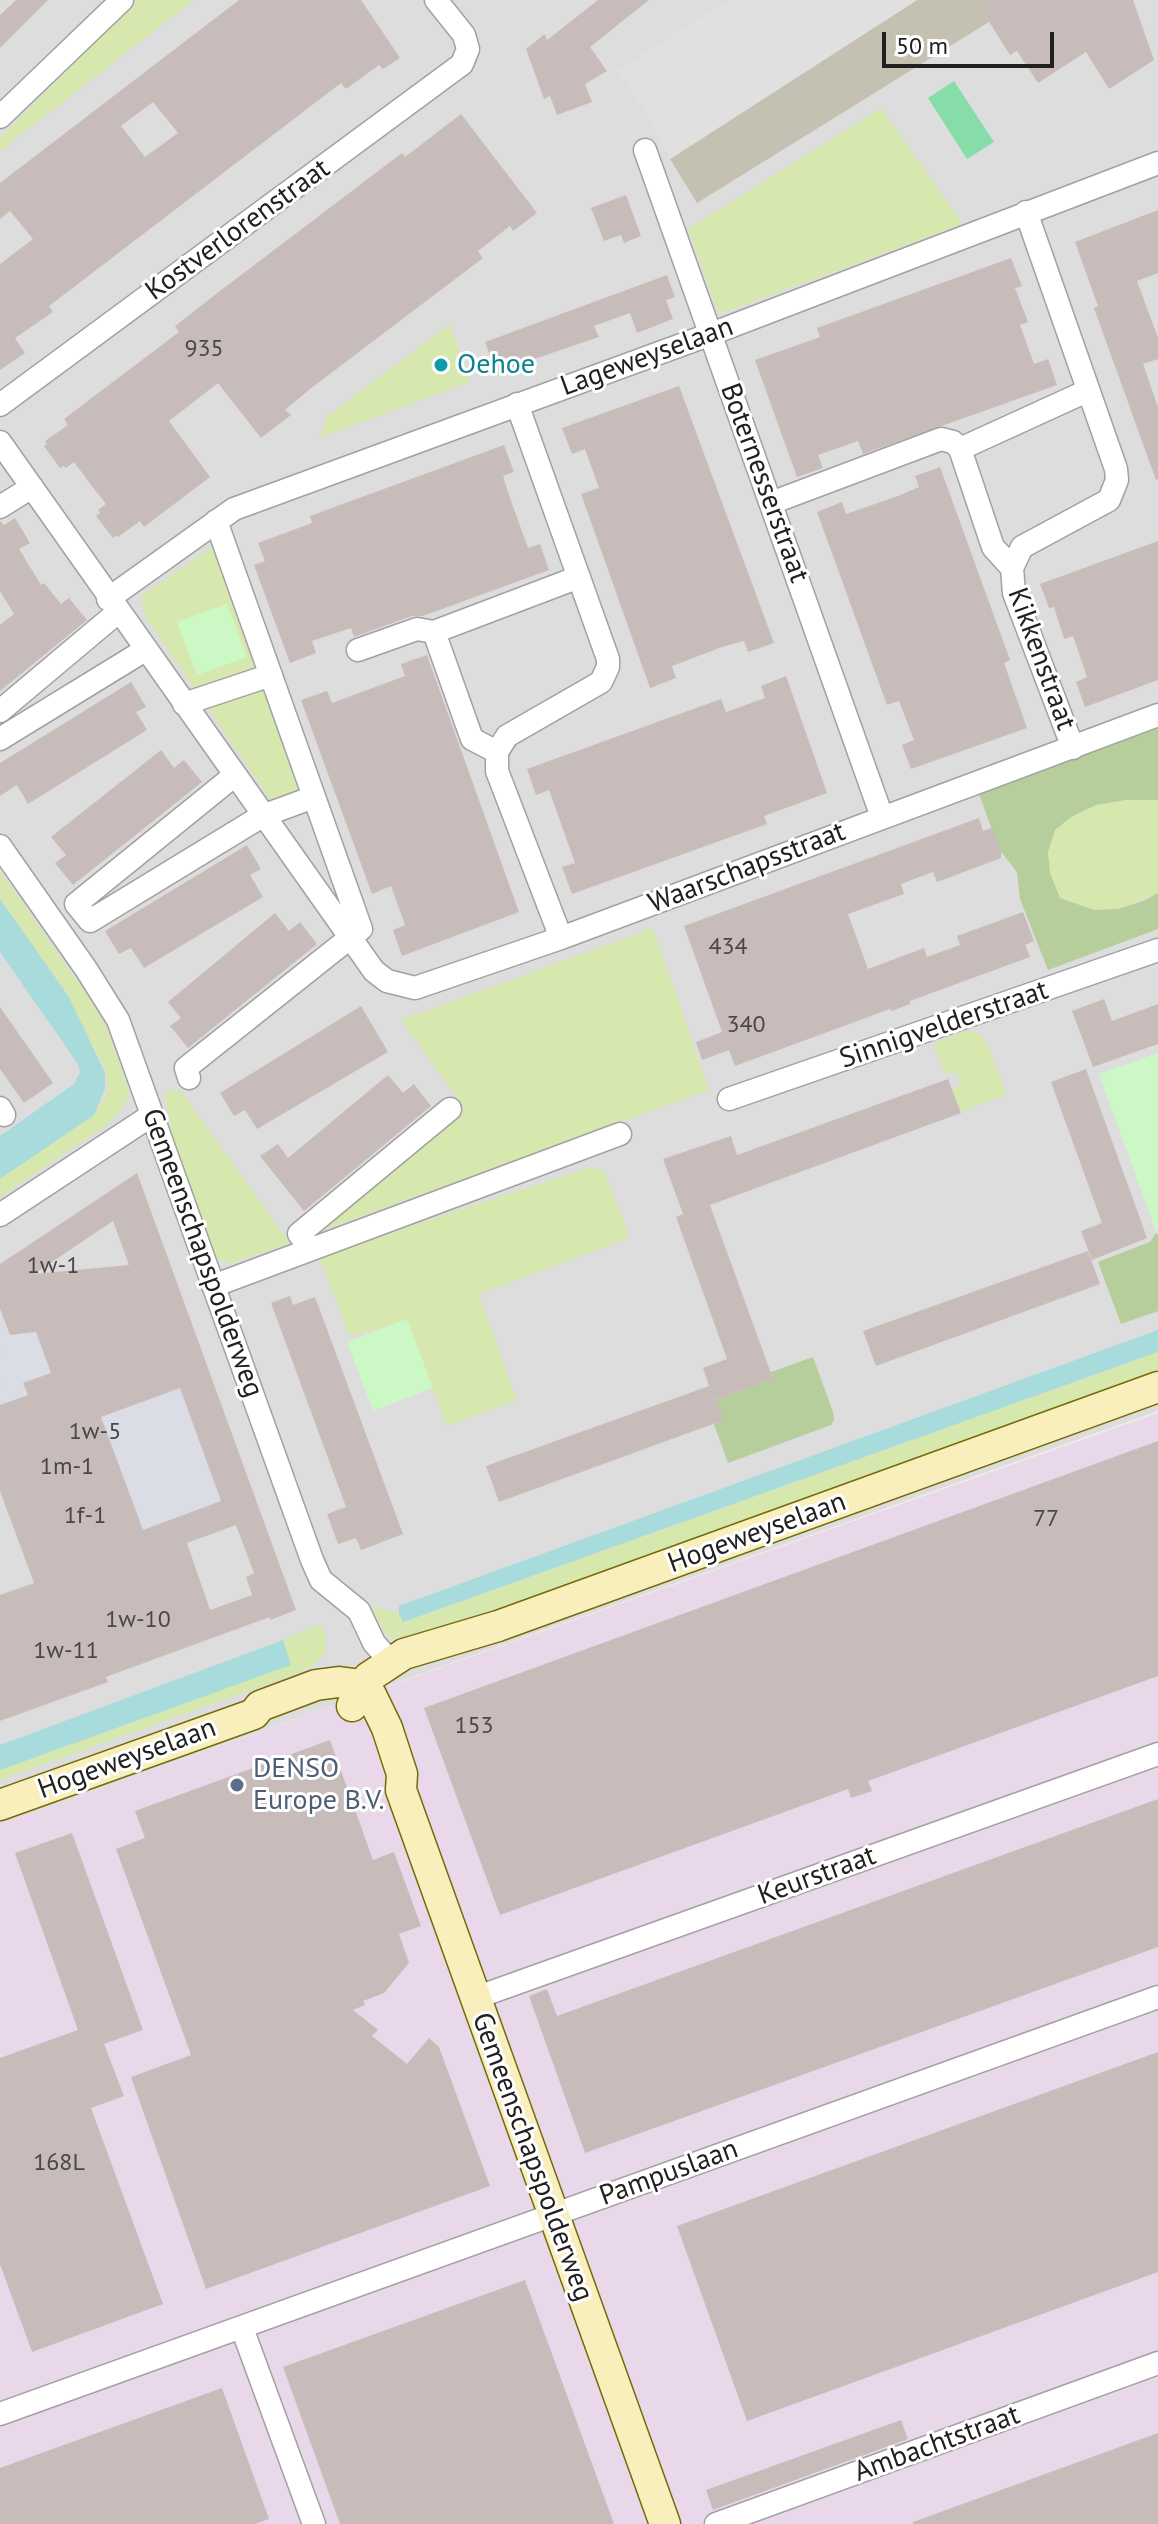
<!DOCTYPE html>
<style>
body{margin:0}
#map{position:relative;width:1158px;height:2524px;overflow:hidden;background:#f0ebe6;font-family:"PT Sans",sans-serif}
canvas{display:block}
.scale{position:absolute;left:882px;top:32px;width:172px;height:36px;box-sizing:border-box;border:4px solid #202020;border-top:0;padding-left:10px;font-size:24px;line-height:28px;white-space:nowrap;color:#202020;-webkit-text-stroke:6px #fff;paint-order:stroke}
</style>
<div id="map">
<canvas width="1158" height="2524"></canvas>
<div class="scale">50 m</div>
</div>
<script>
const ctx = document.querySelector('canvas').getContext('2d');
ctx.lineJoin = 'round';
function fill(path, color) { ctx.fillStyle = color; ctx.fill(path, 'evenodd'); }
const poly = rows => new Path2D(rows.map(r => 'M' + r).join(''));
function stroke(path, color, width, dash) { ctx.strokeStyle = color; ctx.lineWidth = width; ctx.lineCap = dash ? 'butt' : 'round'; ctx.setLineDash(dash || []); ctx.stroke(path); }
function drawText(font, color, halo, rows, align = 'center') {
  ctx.font = font + ' "PT Sans",sans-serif'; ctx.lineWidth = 6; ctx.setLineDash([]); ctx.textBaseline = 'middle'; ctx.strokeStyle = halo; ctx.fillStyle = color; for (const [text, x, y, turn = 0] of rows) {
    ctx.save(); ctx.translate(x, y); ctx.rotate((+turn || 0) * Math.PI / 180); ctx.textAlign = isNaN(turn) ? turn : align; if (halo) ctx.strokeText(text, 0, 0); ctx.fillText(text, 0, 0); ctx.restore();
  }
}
fill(poly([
 [0,0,1158,0,1158,1411,0,1824]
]), '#dedddd');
fill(poly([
 [1158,1413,1158,2524,0,2524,0,1824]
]), '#e8d8e9');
fill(poly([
 [917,0,985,0,991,9,984,14,989,22,697,203,670,159]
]), '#c4c1b2');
fill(poly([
 [138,0,194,0,0,151,0,137],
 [881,108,963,224,719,314,688,229],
 [450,324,470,382,319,438,327,416],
 [212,547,300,790,272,801,144,615,141,600,143,595],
 [1125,800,1158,800,1158,893,1118,909,1094,910,1060,898,1050,873,1048,852,1055,831,1071,817,1096,805],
 [0,871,95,1006,108,1031,130,1095,121,1110,105,1126,0,1197,0,1174,103,1102,108,1084,102,1061,0,913],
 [653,928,709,1090,312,1234,464,1107,401,1020],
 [964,1031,973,1031,981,1036,989,1048,1007,1095,959,1112,951,1089,961,1085,956,1071,945,1074,933,1044],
 [164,1091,181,1091,290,1243,230,1264,214,1256,175,1150],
 [590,1167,604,1171,629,1235,627,1239,479,1294,517,1400,447,1426,407,1320,350,1337,319,1256],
 [1158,1352,1158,1379,442,1634,390,1638,381,1627,372,1607,399,1613,404,1622],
 [320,1624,326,1638,326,1651,315,1664,293,1675,0,1780,0,1770,290,1664,283,1640]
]), '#d7e8ae');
fill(poly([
 [1158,728,1158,800,1125,800,1096,805,1071,817,1055,830,1048,852,1050,873,1060,898,1094,910,1118,909,1143,901,1158,893,1158,929,1048,970,1020,899,1017,872,999,849,979,794],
 [1158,1230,1158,1311,1121,1324,1098,1262,1150,1242],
 [813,1357,833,1412,834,1420,831,1425,728,1463,714,1424,721,1421,714,1401,772,1379,771,1372]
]), '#b5ce9c');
fill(poly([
 [227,604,247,657,197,675,177,622],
 [1158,1053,1158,1234,1157,1234,1099,1074],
 [407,1319,433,1388,373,1411,347,1342]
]), '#cbf8c5');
fill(poly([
 [954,81,994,142,967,159,928,98]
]), '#86dda9');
fill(poly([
 [728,0,917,0,670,159,641,104,617,71]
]), '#e0e0e0');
fill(poly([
 [1,1311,10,1335,36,1332,51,1373,23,1383,35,1414,113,1675,107,1677,82,1608,76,1598,0,1415],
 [180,1388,221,1501,143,1530,101,1417]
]), '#dadde6');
fill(poly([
 [0,899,69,997,105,1073,105,1089,94,1115,0,1179,0,1136,74,1084,80,1072,78,1064,0,952],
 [1158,1330,1158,1352,403,1622,399,1613,399,1606],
 [283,1640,291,1665,0,1770,0,1745]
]), '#a8dbdc');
fill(poly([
 [16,0,48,0,0,48,0,15],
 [239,0,361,0,400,58,383,69,379,65,346,89,341,83,49,306,53,312,15,338,25,353,0,370,0,264,33,239,10,211,0,219,0,183],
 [153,102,178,133,145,157,121,126],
 [598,0,649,0,590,47,607,71,585,84,592,102,557,115,550,96,544,99,526,49,545,34,547,40],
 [985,0,1133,0,1154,60,1109,89,1086,52,1038,83,1017,51,1010,55,984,14,991,9],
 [461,114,537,213,513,231,510,226,478,251,483,258,310,389,285,410,291,415,261,438,218,383,169,421,210,477,144,527,140,521,118,537,117,535,113,538,96,516,100,513,98,510,106,504,95,490,74,462,66,468,64,466,60,468,44,446,47,444,45,441,68,425,64,419,179,332,175,326,220,291,402,153,405,157],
 [626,195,641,236,624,243,621,235,604,241,591,208],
 [1158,210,1158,273,1137,281,1158,338,1158,359,1143,364,1158,407,1158,479,1156,480,1094,308,1098,306,1075,242],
 [1011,258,1022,286,1015,288,1028,322,1020,325,1034,364,1048,359,1057,385,863,454,858,441,818,455,823,468,797,477,755,360,820,337,817,328],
 [667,275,675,297,666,300,673,319,637,333,630,313,594,326,599,337,514,366,515,368,497,375,485,342],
 [679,386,774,643,748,652,744,641,722,647,672,666,676,678,650,688,581,494,599,488,585,449,572,454,562,428],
 [504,445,514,472,503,476,510,498,528,548,540,544,549,570,423,616,412,616,354,637,351,628,312,641,316,653,290,663,254,565,265,561,258,543,312,523,310,516],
 [940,467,1010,660,1004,663,1027,728,911,769,902,745,914,740,899,701,887,705,817,512,842,502,846,514,898,496,919,487,915,476],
 [15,518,30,543,19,549,41,585,44,583,61,604,69,598,87,620,0,691,0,625,14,614,0,591,0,521,4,525],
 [1158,541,1158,680,1085,707,1076,682,1087,677,1073,636,1064,639,1054,607,1049,608,1040,584],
 [427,655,519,912,402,956,393,930,405,925,391,886,372,894,301,700,327,691,332,703,405,676,401,664],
 [786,676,827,793,764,816,767,824,572,894,562,867,575,863,549,790,536,795,527,769,721,699,726,712,765,698,761,686],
 [131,682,146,707,136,712,147,730,28,804,17,785,0,796,0,763],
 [161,750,174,768,184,760,202,782,73,885,55,863,66,855,51,837],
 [979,818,983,831,992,828,1001,851,1001,858,937,882,933,872,901,884,904,894,848,914,868,969,924,948,927,957,960,945,957,936,1023,912,1034,941,1025,945,1030,957,910,1001,910,1004,892,1011,890,1009,735,1066,729,1050,702,1060,696,1042,722,1032,684,926],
 [247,845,261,869,250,875,263,897,144,968,131,948,119,954,105,931],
 [275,913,289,931,300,922,317,944,188,1048,170,1026,181,1018,168,1002],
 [1104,999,1112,1021,1158,1004,1158,1044,1093,1067,1072,1011],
 [361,1006,388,1052,257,1129,245,1110,234,1116,220,1093],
 [0,1007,53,1083,24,1103,0,1069],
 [1086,1069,1147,1238,1092,1260,1081,1231,1102,1223,1051,1082],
 [388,1075,403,1093,414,1084,431,1106,304,1211,260,1156,278,1144,288,1158],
 [948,1079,961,1113,710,1205,773,1379,716,1400,724,1420,499,1502,486,1466,709,1386,703,1368,727,1359,676,1217,683,1214,663,1159,731,1136,737,1155],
 [137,1173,296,1610,270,1620,270,1617,152,1660,106,1677,108,1682,0,1721,0,1595,34,1583,0,1491,0,1405,28,1395,23,1383,51,1373,36,1332,10,1335,0,1309,0,1264],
 [113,1221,129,1265,34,1274],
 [180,1388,221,1501,143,1530,101,1417],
 [236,1525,254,1573,246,1577,252,1595,210,1610,187,1543],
 [1088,1251,1100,1284,876,1366,863,1331],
 [290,1296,293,1305,315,1297,403,1534,361,1550,356,1538,338,1544,327,1514,346,1507,271,1303],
 [1158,1441,1158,1676,868,1781,872,1791,851,1798,848,1789,500,1915,424,1708],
 [330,1740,373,1860,394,1852,421,1926,399,1934,409,1963,384,1993,363,2001,365,2005,353,2010,378,2030,372,2036,407,2064,429,2038,439,2047,490,2186,206,2289,131,2077,191,2055,116,1849,145,1838,135,1811],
 [1158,1799,1158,1947,585,2153,529,1996,547,1989,557,2016],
 [72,1833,143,2030,104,2044,124,2096,91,2108,163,2304,32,2352,0,2264,0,2058,78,2030,15,1853],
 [1158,2052,1158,2272,747,2421,677,2226],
 [525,2280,614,2524,340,2524,283,2367],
 [222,2388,269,2519,255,2524,0,2524,0,2468],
 [901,2420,908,2439,713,2510,706,2490],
 [1158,2433,1158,2524,913,2524,913,2522]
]), '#c8bcba');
const street = poly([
 [0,117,122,0],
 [645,150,882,817],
 [1026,212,1116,469,1117,480,1109,500,1022,547,1012,568,1014,593,1073,748],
 [517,404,608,659,608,667,601,682,507,736,497,752,497,771,561,938],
 [0,405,462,64,468,49,464,35,436,0],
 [0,442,374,971,387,981,415,988,561,938,1158,715],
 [960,449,1087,391],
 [771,503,941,439,953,442,960,449,993,547,1012,568],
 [0,507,32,487],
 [108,599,234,509,711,334,1158,163],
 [434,632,579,577],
 [358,650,417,629,434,632,472,739,497,752],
 [184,704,271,675],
 [0,711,118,612],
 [0,739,145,650],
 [235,775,76,904,90,921,262,816,314,797],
 [0,846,86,969,118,1020,312,1560,321,1580,359,1611,374,1643,390,1661],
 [189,1078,186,1068,361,929,216,521],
 [729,1099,1158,950],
 [0,1108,4,1115],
 [0,1215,152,1115],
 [311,1249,299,1234,450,1109],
 [213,1286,620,1134],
 [475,1998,1158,1754],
 [242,2328,314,2524],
 [0,2414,1158,1997],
 [716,2524,1158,2363]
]);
const secondary = poly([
 [362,1685,371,1695,387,1728,402,1774,401,1790,665,2524],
 [352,1706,362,1685,369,1677,404,1654,498,1626,1158,1387],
 [0,1805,254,1714,260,1706,316,1685,339,1682,362,1685]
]);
stroke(street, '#a1a1a1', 25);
stroke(secondary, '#756a08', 33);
stroke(street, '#fff', 22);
stroke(secondary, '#f8efbc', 30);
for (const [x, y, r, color] of [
 [441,365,8,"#0f9aa8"],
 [237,1785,8,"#5c6f8a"]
]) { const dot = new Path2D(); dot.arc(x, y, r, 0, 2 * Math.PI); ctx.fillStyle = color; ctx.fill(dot); stroke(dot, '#fff', 3); }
drawText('24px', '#4a4746', null, [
 ["935",204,349],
 ["434",728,947],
 ["340",746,1025],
 ["1w-1",53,1266],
 ["1w-5",95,1432],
 ["1m-1",67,1467],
 ["1f-1",85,1516],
 ["77",1046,1519],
 ["1w-10",138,1620],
 ["1w-11",66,1651],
 ["153",474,1726],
 ["168L",59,2163]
]);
drawText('28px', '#202020', '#fff', [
 ["Kostverlorenstraat",238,230,-36],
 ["Lageweyselaan",647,357,-20],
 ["Boternesserstraat",764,483,70],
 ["Kikkenstraat",1041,659,70],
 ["Waarschapsstraat",747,868,-21],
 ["Sinnigvelderstraat",944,1025,-19],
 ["Gemeenschapspolderweg",202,1253,70],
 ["Hogeweyselaan",757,1533,-20],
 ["Hogeweyselaan",127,1759,-20],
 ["Keurstraat",817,1876,-20],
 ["Gemeenschapspolderweg",532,2157,70],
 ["Pampuslaan",669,2173,-20],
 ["Ambachtstraat",937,2444,-20]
]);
drawText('28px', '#0d838f', '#fff', [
 ["Oehoe",457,365]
], 'left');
drawText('28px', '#4e5e75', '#fff', [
 ["DENSO",253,1769],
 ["Europe B.V.",253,1801]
], 'left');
</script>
